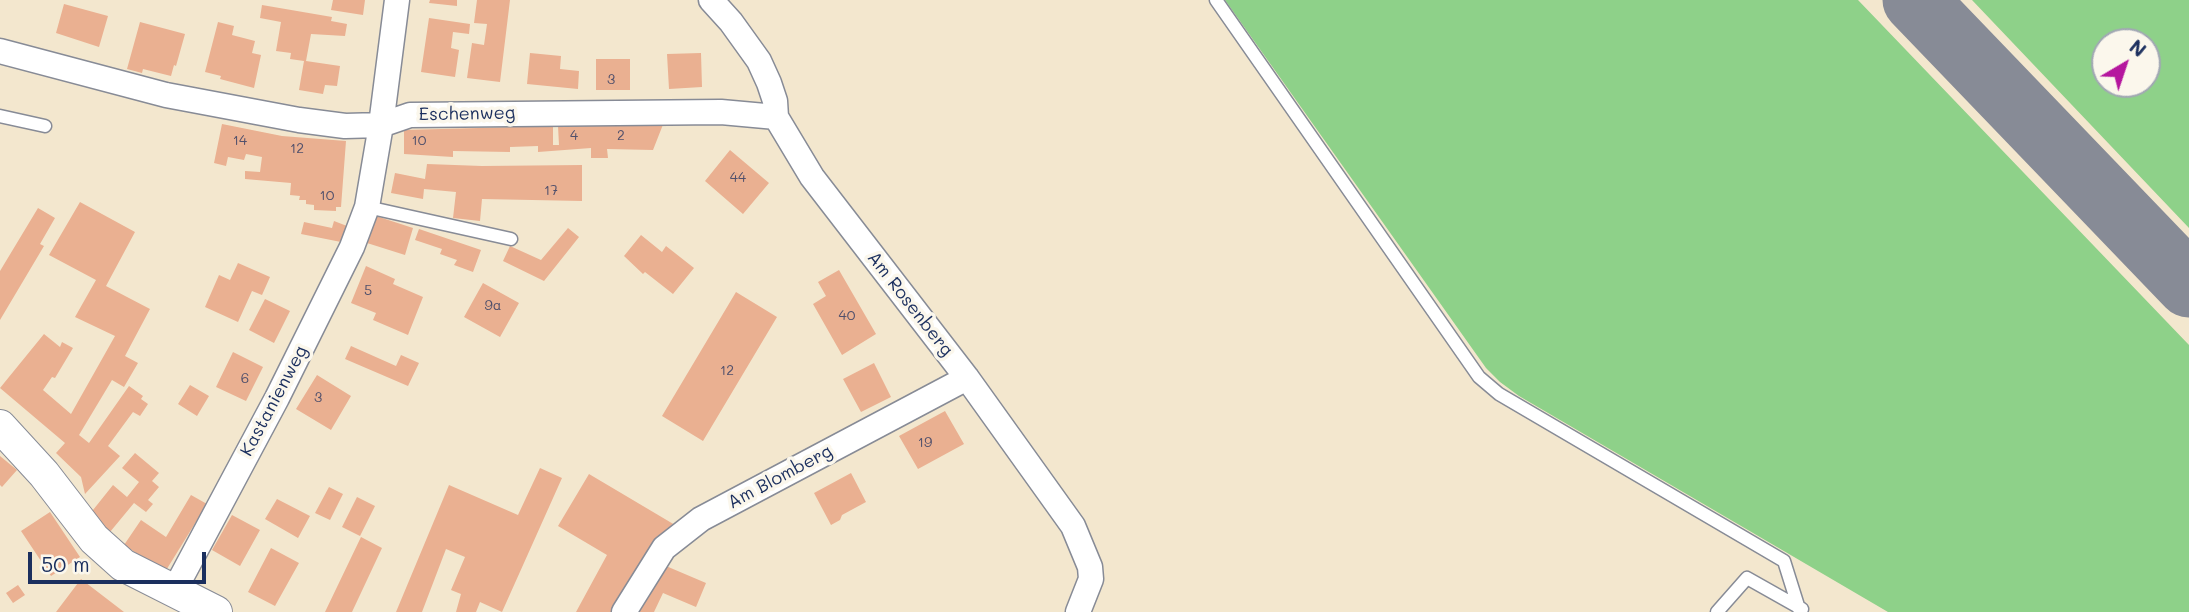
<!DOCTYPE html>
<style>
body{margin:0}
#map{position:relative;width:2189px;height:612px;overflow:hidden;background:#f3e7ce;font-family:Mali,sans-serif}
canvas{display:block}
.north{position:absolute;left:2091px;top:28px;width:70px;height:70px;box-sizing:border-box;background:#fbf7ec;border:2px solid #a1a7b3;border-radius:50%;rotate:39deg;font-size:19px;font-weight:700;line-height:28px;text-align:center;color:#1b2f5e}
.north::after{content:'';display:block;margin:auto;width:24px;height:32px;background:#b5179e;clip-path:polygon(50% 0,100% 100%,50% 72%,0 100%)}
.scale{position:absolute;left:28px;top:552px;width:178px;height:32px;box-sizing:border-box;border:4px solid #1b2f5e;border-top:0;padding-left:9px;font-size:21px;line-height:24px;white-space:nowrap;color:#1b2f5e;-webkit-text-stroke:5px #fbf7ec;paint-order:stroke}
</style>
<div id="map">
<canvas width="2189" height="612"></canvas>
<div class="north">N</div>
<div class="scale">50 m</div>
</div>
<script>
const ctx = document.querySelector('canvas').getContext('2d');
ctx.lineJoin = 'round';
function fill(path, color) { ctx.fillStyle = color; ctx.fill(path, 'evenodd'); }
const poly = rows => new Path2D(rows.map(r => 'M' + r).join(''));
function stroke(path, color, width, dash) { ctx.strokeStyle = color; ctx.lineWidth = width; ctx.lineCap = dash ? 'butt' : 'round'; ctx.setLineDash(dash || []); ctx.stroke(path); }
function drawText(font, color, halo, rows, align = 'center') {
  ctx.font = font + ' Mali,sans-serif'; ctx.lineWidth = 7; ctx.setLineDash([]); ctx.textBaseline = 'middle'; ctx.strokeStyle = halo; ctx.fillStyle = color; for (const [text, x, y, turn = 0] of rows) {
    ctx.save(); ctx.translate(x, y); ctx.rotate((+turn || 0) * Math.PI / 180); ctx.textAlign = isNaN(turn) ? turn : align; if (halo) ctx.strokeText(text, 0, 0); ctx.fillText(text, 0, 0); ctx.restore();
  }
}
fill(poly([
 [1225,0,1858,0,2189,345,2189,612,1888,612,1519,396,1500,382,1486,368],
 [1972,0,2189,0,2189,228],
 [2147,42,2147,84,2105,84,2105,42]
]), '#8ed189');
stroke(poly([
 [1915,0,2189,285]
]), '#878b96', 65);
fill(poly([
 [333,0,365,0,363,15,331,10],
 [430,0,457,0,457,6,429,3],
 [477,0,510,0,500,82,467,78,472,43,484,45,487,24,474,23],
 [64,4,108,16,99,47,56,33],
 [262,5,332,17,331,21,347,24,345,36,311,34,306,61,340,66,337,86,325,85,323,94,299,90,304,61,290,59,291,53,276,51,281,22,260,18],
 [429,18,470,24,469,34,453,32,451,48,459,50,455,77,421,72],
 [140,22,185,34,176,66,174,65,171,76,143,69,142,73,127,69],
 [218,22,234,26,232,35,255,41,252,53,261,55,254,88,220,79,221,76,205,72],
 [530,53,561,56,560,69,579,71,578,89,527,84],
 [701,53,702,87,669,89,667,54],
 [596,59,630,59,630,90,596,90],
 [664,122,653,150,607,149,608,158,591,158,591,148,538,152,538,146,510,147,510,152,453,151,453,157,404,154,404,130,553,126,553,145,559,145,558,126],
 [222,124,282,136,346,141,341,207,336,207,336,211,314,210,314,205,306,204,306,200,299,200,300,196,290,195,291,183,245,179,245,171,260,172,262,157,246,154,244,160,228,157,226,166,214,163],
 [730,150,769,183,743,214,705,181],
 [427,164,482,166,582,165,582,201,482,199,480,221,453,218,456,192,424,189,423,199,391,193,395,173,425,179],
 [80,202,135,232,106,286,150,309,125,356,138,363,124,387,112,380,79,435,89,443,129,386,143,396,141,399,148,404,140,416,133,412,108,446,120,456,85,494,81,477,56,453,65,443,0,388,44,334,60,347,62,342,73,348,55,378,52,377,43,390,71,414,115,336,75,317,96,280,49,255],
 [38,208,55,218,40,244,44,246,0,320,0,271],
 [376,216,413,228,405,255,367,243],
 [334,221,347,226,341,242,301,234,304,222,332,228],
 [568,228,579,237,544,281,503,261,510,246,541,260],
 [419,229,481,250,473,272,454,265,457,260,440,254,442,249,415,240],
 [641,235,662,252,666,246,694,268,673,294,645,272,643,274,624,256],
 [238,263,270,277,262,295,252,291,238,322,205,307,219,275,230,280],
 [366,266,395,279,393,284,423,297,408,335,373,320,376,313,351,303],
 [839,270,876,334,842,355,813,304,826,296,818,282],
 [483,283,519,303,500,337,464,317],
 [736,292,777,317,703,441,662,416],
 [265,299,290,311,274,343,249,330],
 [351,346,396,366,401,355,419,363,408,386,345,359],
 [233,352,263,367,246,401,216,387],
 [874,363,891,397,861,412,843,379],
 [317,375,351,396,331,430,296,409],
 [190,385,209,396,197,416,178,404],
 [945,411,964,444,918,469,899,436],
 [135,453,159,473,152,481,159,487,148,500,153,504,146,512,134,503,110,532,89,515,113,485,127,497,139,482,122,468],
 [0,456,17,470,2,487,0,485],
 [540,468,562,478,502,612,480,602,476,612,456,612,461,594,451,590,465,557,446,549,422,612,396,612,449,485,518,515],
 [851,473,866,502,842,515,840,520,831,525,814,493],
 [589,474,675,525,616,612,576,612,607,555,558,526],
 [329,487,343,494,330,520,315,513],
 [191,495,207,504,165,572,124,545,141,520,166,537],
 [357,497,375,506,360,536,342,527],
 [277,499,310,516,298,538,265,519],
 [50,512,80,557,51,576,21,531],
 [232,515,260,530,240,566,212,550],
 [361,537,382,548,352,612,325,612],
 [271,548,299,563,275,606,248,592],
 [666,566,706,583,696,607,663,593,654,612,634,612],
 [81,579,124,612,56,612],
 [18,585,25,595,13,603,6,593]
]), '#eab091');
const service = poly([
 [1216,0,1479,377,1499,394,1784,561,1800,612],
 [0,116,45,126],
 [367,207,511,239],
 [1717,612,1747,578,1802,609]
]);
const minor = poly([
 [711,0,731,22,759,61,769,83,775,101,776,117,812,177,967,378,1073,526,1090,567,1091,579,1078,612],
 [0,51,166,95,299,120,345,126,381,125,410,115,721,112,776,117],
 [174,591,277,398,352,247,367,207,381,125,397,0],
 [624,612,664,548,701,519,967,378]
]);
const tertiary = poly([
 [0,426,44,474,94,539,123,565,216,612]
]);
stroke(service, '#878b96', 15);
stroke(minor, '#878b96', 27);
stroke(tertiary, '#878b96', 34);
stroke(service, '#fff', 12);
stroke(minor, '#fff', 24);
stroke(tertiary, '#fff', 32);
drawText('14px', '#4f4f6b', null, [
 ["3",611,80],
 ["4",574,136],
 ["2",621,136],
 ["14",240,141],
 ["10",419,141],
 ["12",297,149],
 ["44",738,178],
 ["17",551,191],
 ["10",327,196],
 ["5",368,291],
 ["9a",493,306],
 ["40",847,316],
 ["12",727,371],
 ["6",245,379],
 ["3",318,398],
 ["19",925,443]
]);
drawText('18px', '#1b2f5e', '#fbf7ec', [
 ["Eschenweg",467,114,-1],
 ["Am Rosenberg",910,304,52],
 ["Kastanienweg",274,401,-62],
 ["Am Blomberg",780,477,-28]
]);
</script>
